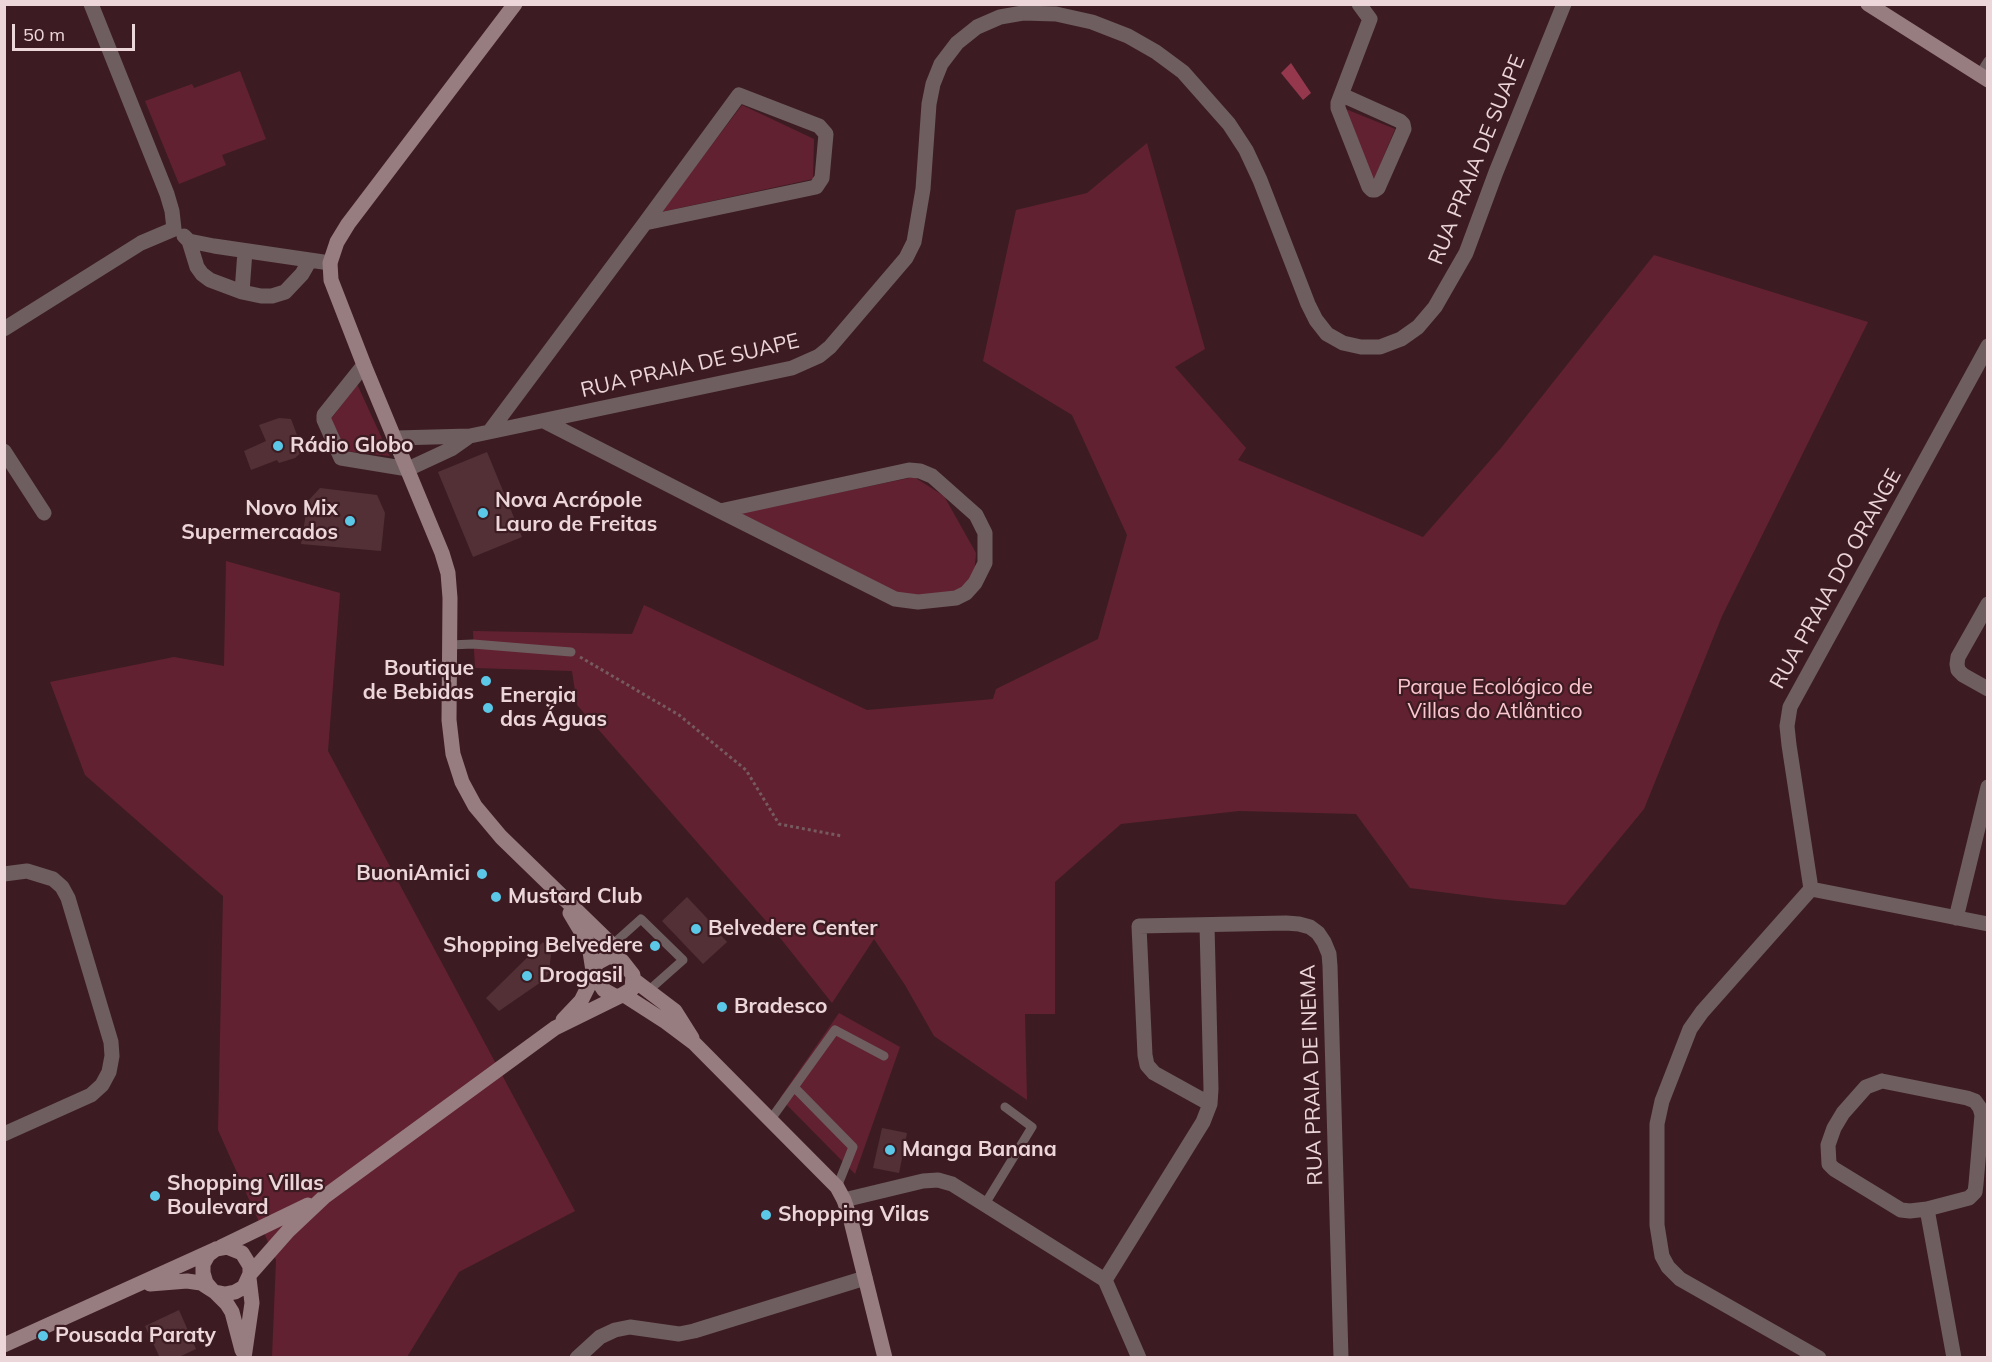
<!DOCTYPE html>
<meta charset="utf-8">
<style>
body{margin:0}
#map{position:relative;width:1992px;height:1362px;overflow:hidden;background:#3c1c22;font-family:Mulish,sans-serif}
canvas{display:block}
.frame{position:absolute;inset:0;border:6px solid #ecd6d9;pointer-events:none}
.scale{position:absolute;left:12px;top:24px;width:123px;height:27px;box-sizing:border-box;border:3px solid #ecd6d9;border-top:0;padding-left:8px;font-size:18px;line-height:21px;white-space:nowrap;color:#ecd6d9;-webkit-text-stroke:4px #3c1c22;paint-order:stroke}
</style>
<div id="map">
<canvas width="1992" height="1362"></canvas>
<div class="frame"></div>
<div class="scale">50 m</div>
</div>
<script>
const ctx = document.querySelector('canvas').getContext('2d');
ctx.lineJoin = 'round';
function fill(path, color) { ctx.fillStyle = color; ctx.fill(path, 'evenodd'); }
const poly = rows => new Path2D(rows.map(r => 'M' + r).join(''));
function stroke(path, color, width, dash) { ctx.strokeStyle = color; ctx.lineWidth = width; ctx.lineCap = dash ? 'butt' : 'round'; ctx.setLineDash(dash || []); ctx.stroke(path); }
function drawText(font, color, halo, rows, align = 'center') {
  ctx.font = font + ' Mulish,sans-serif'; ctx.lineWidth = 4.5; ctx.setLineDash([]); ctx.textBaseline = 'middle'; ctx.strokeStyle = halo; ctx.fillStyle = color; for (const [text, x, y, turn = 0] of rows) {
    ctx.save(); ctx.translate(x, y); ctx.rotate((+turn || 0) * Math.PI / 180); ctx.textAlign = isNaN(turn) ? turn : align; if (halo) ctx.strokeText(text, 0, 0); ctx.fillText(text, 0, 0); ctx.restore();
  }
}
fill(poly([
 [240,71,266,139,222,155,226,165,179,184,145,101,192,84,194,88],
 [742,105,814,139,813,179,661,212],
 [1343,108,1395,129,1373,182],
 [1147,143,1205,349,1175,367,1246,448,1238,460,1423,537,1501,448,1654,255,1868,322,1722,616,1644,809,1565,905,1495,899,1410,888,1356,814,1239,811,1121,824,1055,882,1055,1014,1025,1014,1027,1100,934,1036,905,985,874,939,832,1003,773,929,577,705,572,671,475,668,473,631,632,634,644,605,867,710,993,699,996,689,1098,639,1127,535,1072,415,983,361,1016,210,1087,193],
 [357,384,390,456,345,451,331,419],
 [914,477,944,496,976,553,974,576,958,592,921,597,895,593,736,514],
 [226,561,340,593,328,751,575,1211,459,1272,407,1357,272,1357,276,1260,218,1130,223,896,85,775,50,682,174,657,224,666],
 [839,1013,900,1047,855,1174,780,1098]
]), '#622131');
fill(poly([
 [1291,63,1311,93,1303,100,1281,73]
]), '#95384e');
fill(poly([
 [279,418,291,419,303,451,295,458,279,463,277,460,251,470,244,451,266,441,259,425],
 [487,452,522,537,473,557,438,472],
 [320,488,377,495,385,513,381,551,301,544,308,501],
 [687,897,719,931,718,932,727,942,703,964,662,921],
 [543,942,551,954,549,973,544,980,499,1011,486,998],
 [882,1128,907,1133,899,1173,873,1168],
 [179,1310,196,1349,177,1358,160,1358,145,1326]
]), '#523036');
stroke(poly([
 [580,657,679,715,746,770,779,824,842,836]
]), '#765a5f', 3, [3, 3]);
stroke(poly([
 [1979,75,1988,61],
 [450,645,473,644,571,652],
 [612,945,641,919,683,960,648,991],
 [794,1087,853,1147,837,1187],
 [771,1119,835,1030,884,1056],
 [985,1204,1032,1127,1005,1107]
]), '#6e5e60', 9);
stroke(poly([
 [91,4,167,194,172,211,174,229],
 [1342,95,1400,121,1403,124,1404,129,1378,188,1375,190,1372,190,1369,187,1338,108,1338,103,1370,19,1359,4],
 [184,236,189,241,214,246,330,263],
 [189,241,197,267,202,274,210,280,242,292,261,296,272,296,285,292,302,274,310,260],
 [242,292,245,251],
 [4,329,141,243,174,229],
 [364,365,324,415,324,420,341,458,408,469,451,449,468,437],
 [544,421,720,511,895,599,918,602,956,598,966,593,975,583,985,563,985,533,976,515,932,476,920,471,909,470,720,511],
 [490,431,645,223,816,187,822,178,826,134,819,126,739,95,645,223],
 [396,438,470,436,792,368,819,356,830,347,906,258,914,242,923,189,929,104,933,84,941,64,957,43,977,27,1000,17,1023,13,1056,14,1092,22,1128,36,1156,52,1183,72,1229,124,1246,150,1260,180,1308,304,1316,320,1327,334,1343,343,1361,347,1380,347,1401,339,1418,327,1435,307,1466,253,1496,172,1564,4],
 [4,451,44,513],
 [1988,604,1958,657,1957,664,1958,670,1963,675,1988,689],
 [4,874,27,871,53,879,62,887,68,898,111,1042,112,1056,109,1072,102,1085,91,1095,4,1134],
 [1811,889,1702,1012,1690,1029,1662,1101,1657,1124,1657,1225,1662,1256,1668,1267,1680,1279,1819,1358],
 [1811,889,1789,745,1787,726,1790,707,1988,346],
 [1811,889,1988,924],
 [1956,918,1988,787],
 [1882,1081,1967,1098,1975,1101,1980,1108,1982,1115,1976,1184,1975,1192,1969,1198,1927,1209,1910,1211,1901,1210,1834,1169,1829,1164,1828,1145,1834,1128,1843,1113,1866,1087,1882,1081],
 [1210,1104,1154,1073,1147,1065,1145,1055,1139,926,1286,923,1299,924,1310,927,1318,933,1324,942,1329,954,1330,966,1341,1358],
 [844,1200,923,1181,938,1180,952,1184,1105,1280,1139,1358],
 [1927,1209,1954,1358],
 [1105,1280,1203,1122,1210,1104,1211,1089,1207,925],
 [577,1358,600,1337,615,1330,630,1327,679,1334,694,1331,865,1278]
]), '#6e5e60', 15);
stroke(poly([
 [515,4,348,224,337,242,330,263,331,280,364,365,442,553,448,573,450,598,449,720,453,754,462,782,475,806,501,837,612,945,614,957],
 [1868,4,1988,80],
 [570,913,589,945,593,971],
 [610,956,622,961,633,975,632,989,620,996,615,996,604,990,594,975,593,971,597,963,610,956],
 [634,980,675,1011,692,1038],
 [624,995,666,1022,694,1043,837,1187,844,1200,851,1221,885,1358],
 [563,1020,581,1001,594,975],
 [221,1247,308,1205],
 [250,1274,288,1231,324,1197,555,1028,620,996],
 [150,1284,187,1281,201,1283,215,1292,225,1294,235,1292,244,1287,250,1274,250,1266,242,1253,227,1247,216,1249,208,1255,203,1264,203,1273,206,1283,212,1290],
 [215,1292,227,1304,232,1312,242,1350],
 [4,1345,216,1249],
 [244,1358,252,1303,249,1278]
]), '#977c80', 15);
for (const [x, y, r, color] of [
 [278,446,6,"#5ac8e6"],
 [483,513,6,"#5ac8e6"],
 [350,521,6,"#5ac8e6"],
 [486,681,6,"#5ac8e6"],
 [488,708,6,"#5ac8e6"],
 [482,874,6,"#5ac8e6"],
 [496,897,6,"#5ac8e6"],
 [696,929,6,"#5ac8e6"],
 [655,946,6,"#5ac8e6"],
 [527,976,6,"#5ac8e6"],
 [722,1007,6,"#5ac8e6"],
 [890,1150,6,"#5ac8e6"],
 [155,1196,6,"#5ac8e6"],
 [766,1215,6,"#5ac8e6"],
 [43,1336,6,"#5ac8e6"]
]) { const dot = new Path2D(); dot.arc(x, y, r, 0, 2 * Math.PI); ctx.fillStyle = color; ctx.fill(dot); stroke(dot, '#3c1c22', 2); }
drawText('21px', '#ecd6d9', '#3c1c22', [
 ["RUA PRAIA DE SUAPE",1477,160,-68],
 ["RUA PRAIA DE SUAPE",690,366,-13],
 ["RUA PRAIA DO ORANGE",1836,579,-61],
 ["RUA PRAIA DE INEMA",1312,1075,-92]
]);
drawText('bold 21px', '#ecd6d9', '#3c1c22', [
 ["Rádio Globo",290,446],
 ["Nova Acrópole",495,501],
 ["Lauro de Freitas",495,525],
 ["Novo Mix",338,509,"right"],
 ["Supermercados",338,533,"right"],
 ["Boutique",474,669,"right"],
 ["de Bebidas",474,693,"right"],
 ["Energia",500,696],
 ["das Águas",500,720],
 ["BuoniAmici",470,874,"right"],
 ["Mustard Club",508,897],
 ["Belvedere Center",708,929],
 ["Shopping Belvedere",643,946,"right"],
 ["Drogasil",539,976],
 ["Bradesco",734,1007],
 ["Manga Banana",902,1150],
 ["Shopping Villas",167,1184],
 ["Boulevard",167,1208],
 ["Shopping Vilas",778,1215],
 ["Pousada Paraty",55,1336]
], 'left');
drawText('21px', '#fcc6ce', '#3c1c22', [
 ["Parque Ecológico de",1495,688],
 ["Villas do Atlântico",1495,712]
]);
</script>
